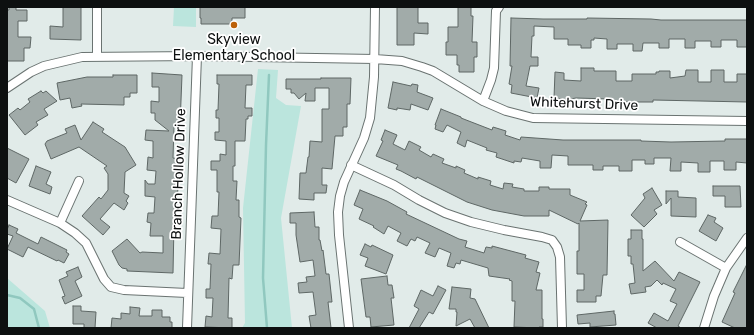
<!DOCTYPE html>
<style>
body{margin:0}
#map{position:relative;width:754px;height:335px;overflow:hidden;background:#e1ebe9;font-family:Rubik,sans-serif}
canvas{display:block}
.frame{position:absolute;inset:0;border:8px solid #0d1010;pointer-events:none}
</style>
<div id="map">
<canvas width="754" height="335"></canvas>
<div class="frame"></div>
</div>
<script>
const ctx = document.querySelector('canvas').getContext('2d');
ctx.lineJoin = 'round';
function fill(path, color) { ctx.fillStyle = color; ctx.fill(path, 'evenodd'); }
const poly = rows => new Path2D(rows.map(r => 'M' + r).join(''));
function stroke(path, color, width, dash) { ctx.strokeStyle = color; ctx.lineWidth = width; ctx.lineCap = dash ? 'butt' : 'round'; ctx.setLineDash(dash || []); ctx.stroke(path); }
function drawText(font, color, halo, rows, align = 'center') {
  ctx.font = font + ' Rubik,sans-serif'; ctx.lineWidth = 3.5; ctx.setLineDash([]); ctx.textBaseline = 'middle'; ctx.strokeStyle = halo; ctx.fillStyle = color; for (const [text, x, y, turn = 0] of rows) {
    ctx.save(); ctx.translate(x, y); ctx.rotate((+turn || 0) * Math.PI / 180); ctx.textAlign = isNaN(turn) ? turn : align; if (halo) ctx.strokeText(text, 0, 0); ctx.fillText(text, 0, 0); ctx.restore();
  }
}
fill(poly([
 [174,7,196,7,196,27,173,26],
 [258,69,278,70,276,98,286,105,301,106,281,218,292,328,242,328,245,323,243,208],
 [7,278,45,311,50,328,7,328]
]), '#bbe5dd');
stroke(poly([
 [7,295,20,298,34,309,39,328],
 [267,328,263,278,266,145,269,75]
]), '#90c8bf', 2.5);
const building = poly([
 [9,7,16,7,16,10,27,10,27,21,18,21,18,37,31,37,30,48,24,48,24,61,7,61,7,10,9,10,9,7],
 [63,7,81,7,81,40,50,39,50,26,63,27,63,7],
 [200,7,245,7,245,18,232,18,232,24,201,24,201,18,200,18,200,7],
 [397,7,418,7,418,23,428,23,428,34,414,33,414,45,397,45,397,7],
 [458,7,471,7,471,16,473,16,472,42,477,42,477,57,474,57,474,72,459,72,459,65,457,65,457,55,446,55,446,42,448,42,448,27,458,27,458,7],
 [511,18,543,19,587,19,587,18,651,19,661,20,747,20,747,47,737,47,737,40,721,40,721,47,711,47,711,41,695,41,695,48,685,48,685,39,669,39,669,48,659,48,659,43,643,43,642,51,633,51,633,44,617,44,617,49,607,49,607,39,594,38,594,40,591,40,591,48,581,48,581,45,568,45,568,39,554,39,554,27,534,26,534,36,532,36,531,57,538,57,538,66,530,66,526,86,539,88,537,98,511,93,512,85,509,84,512,66,510,66,511,18],
 [581,68,594,68,594,71,616,71,616,81,632,81,632,74,656,74,656,72,659,72,659,71,670,71,670,78,685,76,686,70,698,70,698,82,711,82,711,70,724,70,724,82,737,82,737,74,747,74,747,102,653,100,653,102,631,102,610,101,610,99,576,98,570,99,570,100,554,98,555,72,564,73,564,80,581,81,581,68],
 [152,73,182,75,180,126,174,126,173,158,179,159,177,210,175,224,174,224,173,273,127,271,127,269,122,268,119,265,112,251,127,239,140,253,142,252,163,253,163,236,150,236,151,223,147,222,148,213,154,213,155,197,145,196,145,180,148,184,155,184,156,171,147,170,148,157,153,158,153,141,145,140,146,130,169,131,155,120,155,113,151,113,151,101,159,102,159,87,152,87,152,73],
 [113,75,137,75,137,93,130,93,130,97,124,97,124,105,81,104,82,106,72,108,70,98,60,100,57,83,87,77,113,77,113,75],
 [217,75,252,75,252,85,246,85,245,108,252,108,252,116,248,116,248,119,246,119,245,141,235,141,235,166,233,166,233,181,237,181,236,200,239,200,239,217,241,218,239,265,233,265,232,279,229,278,228,318,232,318,232,328,205,327,206,316,212,317,213,298,206,298,206,289,210,289,211,264,208,264,209,253,220,254,221,229,211,228,212,216,218,216,219,192,217,192,217,170,211,170,211,161,220,161,220,154,226,155,226,141,215,140,215,132,219,132,219,118,216,118,216,110,218,110,219,84,217,84,217,75],
 [321,78,351,78,350,104,347,104,347,127,343,127,343,136,335,136,332,169,322,168,322,185,327,185,326,193,314,193,314,200,299,199,300,173,306,173,308,157,309,157,310,141,322,142,322,109,329,109,329,88,315,88,315,101,305,101,306,93,299,99,294,93,291,93,291,89,286,89,286,79,321,79,321,78],
 [393,82,411,86,412,84,418,85,417,92,433,98,428,110,411,104,410,110,397,108,397,110,388,108,393,82],
 [41,91,43,93,46,91,57,101,44,109,48,115,36,122,38,125,25,135,9,115,18,108,20,110,30,102,28,99,41,91],
 [441,109,461,117,461,118,492,130,493,127,506,131,505,135,520,140,521,137,563,140,641,140,641,141,671,142,725,141,725,139,747,139,747,163,736,162,736,170,724,170,724,161,710,161,710,172,698,172,698,163,681,162,681,171,670,171,671,158,654,158,654,164,645,164,645,160,632,160,632,171,619,171,619,166,603,166,603,170,593,170,593,165,568,165,568,156,552,155,551,168,540,168,540,161,522,158,521,162,514,161,514,163,496,157,497,153,486,150,487,148,467,140,465,147,457,143,461,132,447,125,443,132,435,129,436,125,435,125,441,109],
 [93,122,104,129,102,132,125,147,136,165,125,172,124,193,129,196,126,201,128,203,124,210,114,203,100,219,110,227,103,235,82,216,99,197,101,199,108,190,108,174,104,168,107,166,79,147,51,159,45,144,47,141,67,133,65,129,75,125,81,140,93,122],
 [385,130,397,135,393,144,405,150,409,141,421,147,419,150,431,157,433,154,444,159,442,163,456,168,456,166,465,170,464,173,478,179,478,177,491,181,490,185,503,189,504,183,513,184,512,187,524,189,524,191,539,191,539,187,549,187,549,189,570,189,570,195,587,202,585,204,587,205,580,221,608,220,607,275,603,275,601,296,596,296,596,302,577,302,577,290,584,290,584,274,577,274,577,251,579,251,579,223,578,224,549,210,549,216,524,216,492,210,467,202,417,177,416,179,401,171,396,169,398,165,376,156,383,141,381,140,385,130],
 [7,148,29,159,16,183,7,178,7,148],
 [36,166,51,172,46,184,52,187,50,194,29,186,36,166],
 [713,186,740,186,741,207,725,207,725,196,713,196,713,186],
 [652,188,662,205,654,210,657,214,644,227,631,215,645,198,643,194,652,188],
 [360,190,387,201,407,212,406,214,459,239,467,241,465,247,484,253,486,247,492,248,492,246,526,255,525,258,539,262,536,272,540,273,536,290,542,290,542,319,543,319,543,327,539,327,539,328,514,327,515,301,512,301,512,281,509,280,510,279,489,276,488,268,461,260,460,264,456,263,454,268,447,266,451,253,439,248,435,257,425,253,430,243,417,237,415,241,411,239,407,246,397,241,401,233,388,226,384,234,373,227,374,226,359,219,363,209,354,205,360,190],
 [666,191,678,191,678,197,696,198,696,217,671,216,671,198,666,204,666,191],
 [314,212,315,227,319,227,319,240,320,240,322,251,323,250,326,274,329,274,332,302,328,302,331,328,311,328,309,316,316,315,313,292,299,293,298,283,307,282,306,277,315,276,313,260,300,262,296,235,296,223,290,223,290,213,314,212],
 [708,215,716,218,714,222,723,228,716,241,699,231,708,215],
 [9,225,18,229,16,233,38,244,41,237,67,250,66,252,69,254,64,263,58,260,57,261,28,247,23,257,7,249,13,236,7,234,7,230,9,225],
 [631,230,642,230,642,239,643,239,643,271,655,261,674,281,679,272,700,282,678,326,681,328,657,328,648,323,654,313,668,321,677,304,670,301,676,289,663,283,662,285,657,280,651,286,645,287,646,292,631,294,629,284,635,283,633,264,631,264,631,256,628,256,628,239,631,239,631,230],
 [365,244,371,247,372,245,393,255,386,274,365,266,368,258,360,255,365,244],
 [747,264,747,328,735,328,722,322,735,293,733,292,747,264],
 [78,267,82,277,75,281,82,296,65,304,62,297,65,296,59,280,68,276,66,272,78,267],
 [387,276,388,285,392,285,394,298,391,298,394,325,371,327,370,317,366,317,361,279,387,276],
 [438,286,446,290,433,314,429,312,419,328,409,328,419,309,414,306,421,290,433,296,438,286],
 [452,287,471,289,470,298,475,299,489,328,475,328,470,319,456,326,457,312,456,312,456,309,449,309,452,287],
 [73,306,81,306,81,311,96,312,95,328,84,328,84,324,73,324,73,306],
 [130,307,140,308,139,316,152,316,152,310,162,310,162,317,170,317,170,322,172,322,172,328,111,328,112,318,121,319,121,313,130,314,130,307],
 [614,311,614,314,615,314,616,325,590,327,590,323,578,324,577,315,614,311]
]);
fill(building, '#a1aba9');
stroke(building, '#5e6765', 1);
const minor = poly([
 [97,56,97,7],
 [7,88,31,72,44,66,82,57,197,56,375,59,402,61,422,67,433,71,483,101,506,111,533,118,747,121],
 [483,101,491,80,494,68,496,11,499,7],
 [351,165,394,185,419,200,445,213,471,222,504,230,542,237,552,240,557,247,560,257,562,328],
 [7,200,60,223,75,233,86,243,104,279,111,287,124,290,187,293],
 [60,223,79,181],
 [680,242,726,268],
 [187,328,197,56],
 [349,328,339,235,338,212,340,196,344,182,364,138,370,118,374,77,375,7],
 [704,328,714,296,726,268,747,238]
]);
stroke(minor, '#6a7371', 10);
stroke(minor, '#fff', 8);
for (const [x, y, r, color] of [
 [234,25,4,"#bc6008"]
]) { const dot = new Path2D(); dot.arc(x, y, r, 0, 2 * Math.PI); ctx.fillStyle = color; ctx.fill(dot); stroke(dot, '#fff', 1.5); }
drawText('14px', '#0d1010', '#fff', [
 ["Skyview",234,40],
 ["Elementary School",234,56]
]);
drawText('14px', '#0d1010', '#fff', [
 ["Whitehurst Drive",584,104,2],
 ["Branch Hollow Drive",179,174,-88]
]);
</script>
